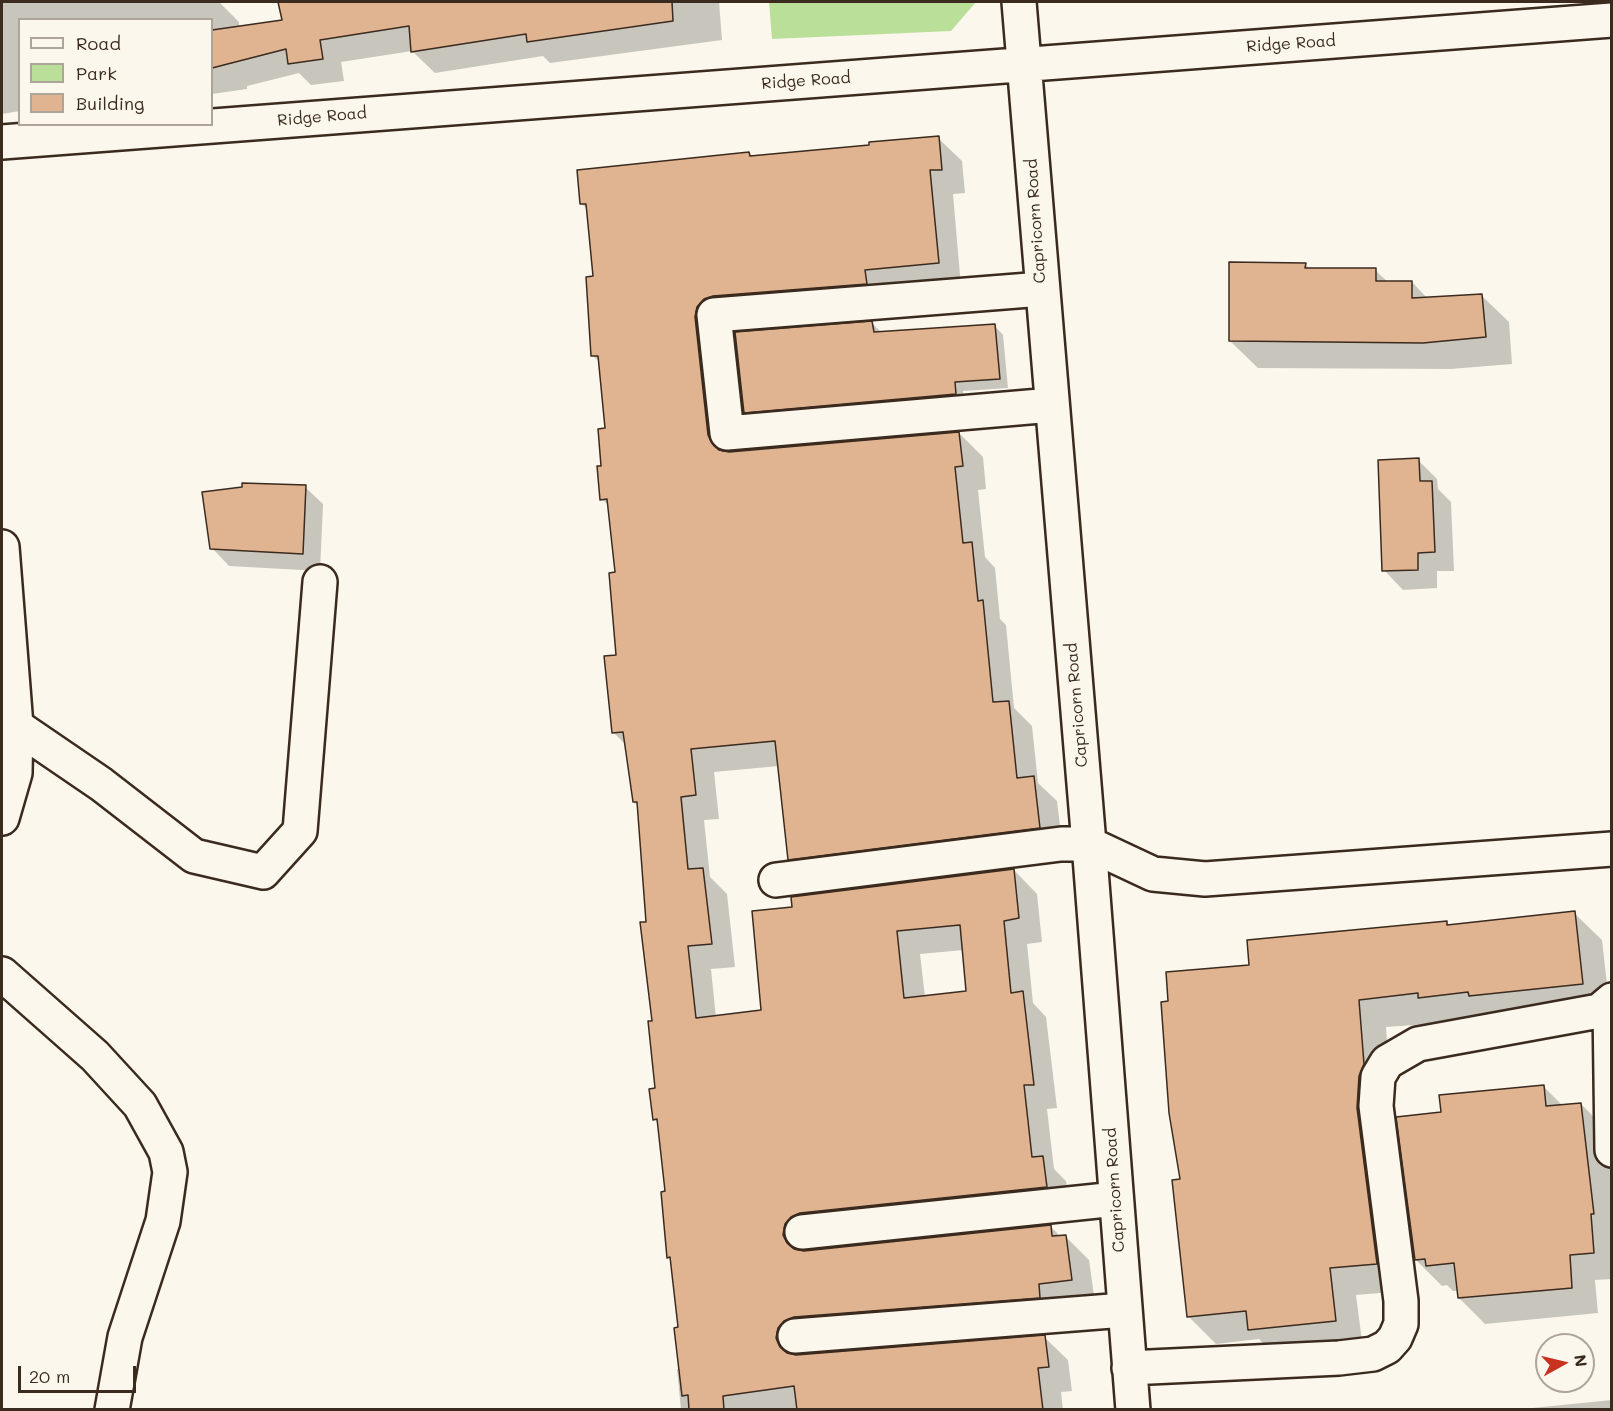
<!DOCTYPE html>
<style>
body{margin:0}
#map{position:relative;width:1613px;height:1411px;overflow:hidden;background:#fbf7ec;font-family:Mali,sans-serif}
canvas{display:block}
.frame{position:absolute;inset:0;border:3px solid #3b2a1e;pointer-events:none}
.legend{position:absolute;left:18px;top:18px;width:195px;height:108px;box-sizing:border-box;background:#fbf7ec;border:2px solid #aea59a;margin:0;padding:8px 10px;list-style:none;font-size:18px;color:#3b2a1e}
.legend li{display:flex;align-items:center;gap:12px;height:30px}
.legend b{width:30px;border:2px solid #aea59a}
.north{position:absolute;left:1535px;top:1333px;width:60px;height:60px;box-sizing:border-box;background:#fbf7ec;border:2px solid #aea59a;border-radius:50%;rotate:82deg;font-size:16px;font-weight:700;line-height:24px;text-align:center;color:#3b2a1e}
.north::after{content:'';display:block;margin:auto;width:21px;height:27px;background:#c8321e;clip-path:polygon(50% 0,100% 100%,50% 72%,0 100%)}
.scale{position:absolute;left:18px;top:1366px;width:118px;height:27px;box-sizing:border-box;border:3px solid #3b2a1e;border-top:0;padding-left:8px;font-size:18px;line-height:21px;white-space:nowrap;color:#3b2a1e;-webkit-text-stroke:4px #fbf7ec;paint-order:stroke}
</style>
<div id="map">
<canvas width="1613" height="1411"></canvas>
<div class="frame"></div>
<ul class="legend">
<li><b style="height:8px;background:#fbf7ec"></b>Road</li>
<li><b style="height:16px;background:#b9df99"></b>Park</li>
<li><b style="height:16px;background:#e0b391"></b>Building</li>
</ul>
<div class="north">N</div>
<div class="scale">20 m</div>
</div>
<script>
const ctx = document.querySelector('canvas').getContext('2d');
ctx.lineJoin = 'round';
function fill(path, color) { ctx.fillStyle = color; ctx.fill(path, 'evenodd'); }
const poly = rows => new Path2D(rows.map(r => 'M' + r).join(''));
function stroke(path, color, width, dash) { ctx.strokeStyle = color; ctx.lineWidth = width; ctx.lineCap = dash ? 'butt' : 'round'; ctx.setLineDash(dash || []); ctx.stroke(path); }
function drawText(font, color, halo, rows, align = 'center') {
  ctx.font = font + ' Mali,sans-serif'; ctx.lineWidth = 4.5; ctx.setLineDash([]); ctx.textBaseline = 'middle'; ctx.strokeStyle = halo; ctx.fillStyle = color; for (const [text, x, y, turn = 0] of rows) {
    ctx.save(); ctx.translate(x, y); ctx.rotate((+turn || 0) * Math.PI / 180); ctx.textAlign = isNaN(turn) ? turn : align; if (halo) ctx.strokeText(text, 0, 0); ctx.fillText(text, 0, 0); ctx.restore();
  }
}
fill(poly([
 [769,2,976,2,951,31,772,39]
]), '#b9df99');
fill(poly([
 [2,2,219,2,239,22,239,28,283,21,281,2,719,2,722,40,550,63,543,56,435,73,412,51,341,62,344,81,311,85,299,73,247,86,247,89,212,94,212,20,20,20,20,111,2,114],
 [938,138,962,161,965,193,953,194,961,287,737,319,718,342,731,453,959,433,983,457,986,489,978,490,985,557,995,568,1000,619,1006,625,1014,708,1032,726,1038,783,1057,801,1063,851,813,883,789,859,779,766,714,772,719,819,704,820,710,877,727,894,735,967,711,969,716,1018,763,1010,794,908,1014,870,1037,894,1042,942,1027,944,1033,1003,1046,1017,1057,1108,1047,1109,1054,1169,1066,1181,1070,1211,808,1248,808,1252,1050,1226,1061,1237,1065,1236,1089,1260,1095,1303,802,1351,801,1356,1044,1337,1068,1360,1072,1391,1061,1392,1063,1410,681,1410,677,1369,680,1369,680,1329,672,1261,668,1257,667,1193,659,1124,654,1119,657,1089,638,806,634,802,626,745,613,732,618,657,616,574,610,507,602,499,607,430,601,363,593,356,595,278,589,211,582,204,749,153,753,157],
 [964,950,968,993,925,997,920,954],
 [1305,264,1310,269,1375,270,1388,282,1412,282,1428,299,1481,295,1509,322,1512,364,1451,369,1258,368,1230,341],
 [872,323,882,333,994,325,1003,335,1008,388,963,391,964,403,754,422,745,412],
 [1418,460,1437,479,1438,489,1451,502,1454,571,1437,571,1437,588,1403,590,1384,570],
 [305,487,323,504,320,571,229,566,212,548],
 [1574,913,1602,940,1610,1011,1386,1027,1404,1291,1356,1295,1363,1349,1277,1357,1259,1339,1216,1344,1188,1316,1170,1002,1250,966,1446,922,1450,926],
 [1543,1086,1563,1106,1581,1104,1607,1130,1612,1173,1612,1279,1595,1280,1598,1313,1485,1324,1459,1298,1459,1291,1453,1291,1447,1285,1442,1286,1416,1260,1443,1113],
 [1612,1400,1612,1410,1512,1410]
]), '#0003');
const building = poly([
 [278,2,672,2,673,21,527,42,526,34,411,52,409,26,320,40,323,59,288,64,286,49,212,68,212,30,282,20,278,2],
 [939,136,942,170,930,170,939,263,865,270,867,284,713,296,704,299,697,307,695,317,708,435,712,443,719,450,729,452,959,432,963,466,955,467,963,543,972,542,978,601,983,600,993,702,1009,701,1017,778,1034,776,1040,828,788,860,775,741,691,749,696,795,681,797,688,869,703,868,712,944,688,946,696,1018,761,1010,752,911,792,907,791,897,1014,869,1019,918,1004,921,1011,993,1023,991,1034,1085,1024,1085,1032,1157,1043,1156,1047,1187,800,1213,791,1217,785,1224,783,1235,787,1243,794,1249,804,1251,1051,1225,1052,1236,1066,1235,1072,1280,1039,1284,1040,1298,794,1317,784,1321,778,1328,776,1338,780,1347,787,1353,796,1355,1045,1335,1049,1367,1038,1368,1043,1410,797,1410,794,1386,723,1396,724,1410,689,1410,688,1395,682,1396,674,1328,678,1327,670,1257,667,1258,661,1192,665,1191,657,1119,653,1120,649,1089,655,1088,648,1021,652,1021,640,922,646,922,637,802,633,802,623,732,612,733,604,656,616,655,609,573,615,572,607,499,600,500,597,466,601,466,598,429,605,428,598,356,591,356,586,277,593,276,586,204,580,204,577,170,749,152,750,156,869,145,869,142,939,136],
 [960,925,966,991,904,998,897,931,960,925],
 [1229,262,1306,263,1305,268,1376,268,1376,281,1412,281,1412,298,1482,294,1486,337,1423,343,1229,341,1229,262],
 [872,321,874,332,995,324,1000,379,955,382,956,394,744,413,735,332,872,321],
 [1419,458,1420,481,1432,481,1435,552,1418,553,1418,570,1382,571,1378,460,1419,458],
 [242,483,306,485,303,554,210,549,202,492,242,487,242,483],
 [1575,911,1583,984,1469,996,1468,992,1418,998,1418,993,1359,1000,1364,1064,1359,1076,1357,1108,1377,1264,1330,1268,1336,1321,1248,1330,1246,1311,1187,1317,1172,1180,1180,1179,1169,1113,1161,1002,1168,1001,1166,972,1249,965,1247,940,1447,921,1447,925,1575,911],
 [1544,1085,1546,1106,1581,1103,1594,1214,1591,1214,1594,1253,1570,1255,1572,1288,1458,1298,1454,1263,1426,1266,1425,1259,1415,1260,1396,1117,1441,1112,1439,1095,1544,1085]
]);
fill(building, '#e0b391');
stroke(building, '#3b2a1e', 1.5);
const minor = poly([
 [1019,2,1089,844,1133,1410],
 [2,142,1612,20],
 [1042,289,714,315,727,433,1052,405],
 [2,547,16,726,15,773,2,818],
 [16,726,101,784,194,856,263,872,300,831,320,582],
 [776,880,1061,844,1089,844,1153,874,1205,879,1612,849],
 [2,974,95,1056,140,1105,166,1152,170,1172,163,1221,125,1337,112,1410],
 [1610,1004,1612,1150],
 [802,1232,1116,1199],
 [795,1336,1124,1310],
 [1129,1368,1339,1358,1373,1354,1387,1347,1395,1338,1401,1324,1401,1301,1376,1106,1378,1077,1387,1062,1418,1044,1599,1011,1612,1000]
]);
stroke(minor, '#3b2a1e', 38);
stroke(minor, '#fbf7ec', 33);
drawText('16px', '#3b2a1e', '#fbf7ec', [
 ["Ridge Road",1291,44,-4],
 ["Ridge Road",806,81,-4],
 ["Ridge Road",322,117,-5],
 ["Capricorn Road",1036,221,-94],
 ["Capricorn Road",1077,705,-95],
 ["Capricorn Road",1115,1190,-94]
]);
</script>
